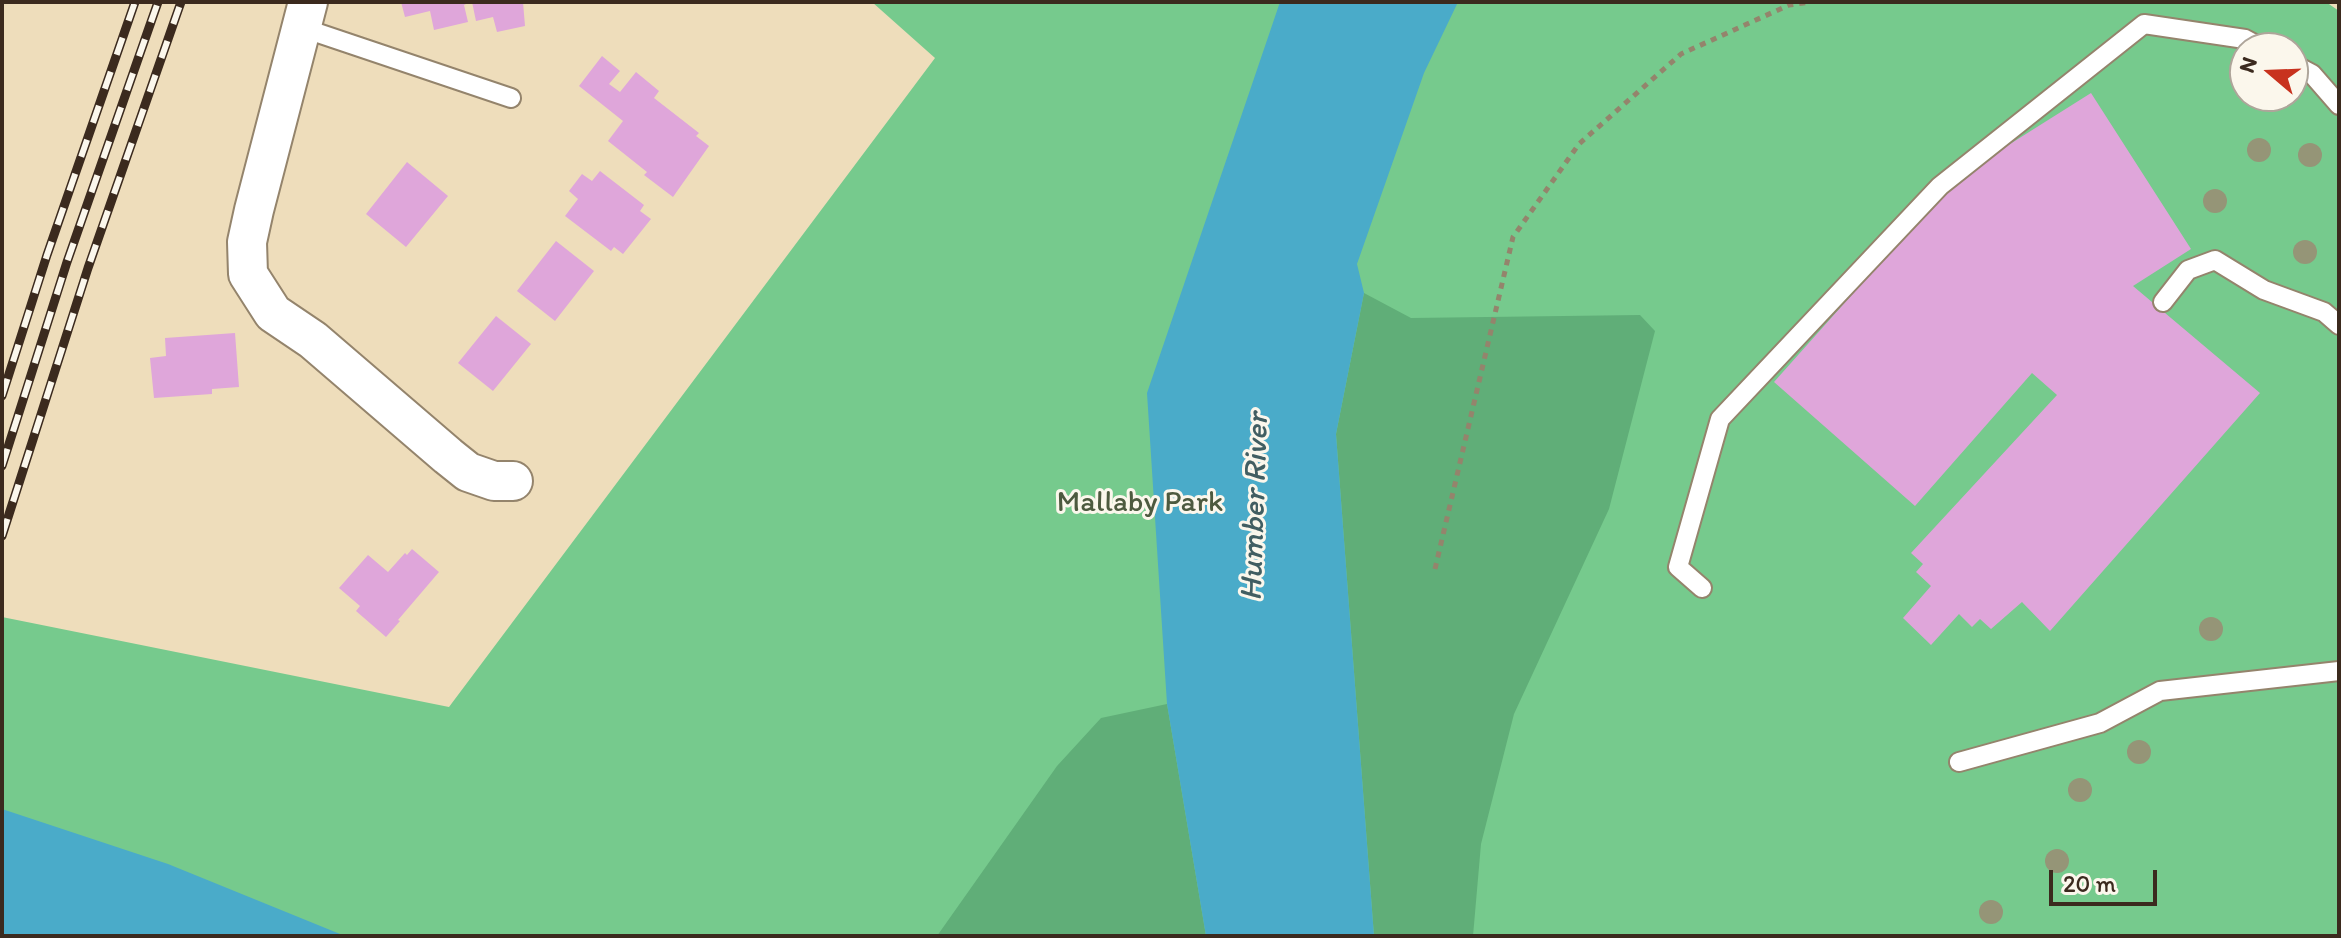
<!DOCTYPE html>
<style>
body{margin:0}
#map{position:relative;width:2341px;height:938px;overflow:hidden;background:#edb;font-family:Itim,sans-serif}
canvas{display:block}
.frame{position:absolute;inset:0;border:4px solid #3b2a1e;pointer-events:none}
.north{position:absolute;left:2229px;top:32px;width:80px;height:80px;box-sizing:border-box;background:#fbf7ec;border:2px solid #aea59a;border-radius:50%;rotate:289deg;font-size:22px;font-weight:700;line-height:32px;text-align:center;color:#3b2a1e}
.north::after{content:'';display:block;margin:auto;width:28px;height:36px;background:#c8321e;clip-path:polygon(50% 0,100% 100%,50% 72%,0 100%)}
.scale{position:absolute;left:2049px;top:870px;width:108px;height:36px;box-sizing:border-box;border:4px solid #3b2a1e;border-top:0;padding-left:10px;font-size:24px;line-height:28px;white-space:nowrap;color:#3b2a1e;-webkit-text-stroke:6px #fbf7ec;paint-order:stroke}
</style>
<div id="map">
<canvas width="2341" height="938"></canvas>
<div class="frame"></div>
<div class="north">N</div>
<div class="scale">20 m</div>
</div>
<script>
const ctx = document.querySelector('canvas').getContext('2d');
ctx.lineJoin = 'round';
function fill(path, color) { ctx.fillStyle = color; ctx.fill(path, 'evenodd'); }
const poly = rows => new Path2D(rows.map(r => 'M' + r).join(''));
function stroke(path, color, width, dash) { ctx.strokeStyle = color; ctx.lineWidth = width; ctx.lineCap = dash ? 'butt' : 'round'; ctx.setLineDash(dash || []); ctx.stroke(path); }
function drawText(font, color, halo, rows, align = 'center') {
  ctx.font = font + ' Itim,sans-serif'; ctx.lineWidth = 6; ctx.setLineDash([]); ctx.textBaseline = 'middle'; ctx.strokeStyle = halo; ctx.fillStyle = color; for (const [text, x, y, turn = 0] of rows) {
    ctx.save(); ctx.translate(x, y); ctx.rotate((+turn || 0) * Math.PI / 180); ctx.textAlign = isNaN(turn) ? turn : align; if (halo) ctx.strokeText(text, 0, 0); ctx.fillText(text, 0, 0); ctx.restore();
  }
}
fill(poly([
 [872,2,2326,2,2339,11,2339,936,2,936,2,617,449,707,935,58],
 [2245,48,2293,48,2293,96,2245,96]
]), '#76ca8d');
fill(poly([
 [1364,293,1411,318,1640,315,1655,331,1609,509,1514,714,1481,844,1473,936,1374,936,1336,434],
 [1167,704,1206,936,937,936,1057,766,1101,718]
]), '#60ae78');
fill(poly([
 [1280,2,1458,2,1424,73,1357,264,1364,293,1336,434,1374,936,1206,936,1167,704,1147,393],
 [2,809,168,864,345,936,2,936]
]), '#4aabc9');
fill(poly([
 [401,2,470,2,464,5,468,22,434,30,430,11,405,17],
 [472,2,523,2,525,26,497,32,493,17,476,21],
 [602,56,620,71,609,84,620,92,636,72,659,91,654,98,699,133,696,136,709,146,673,197,644,175,647,172,608,141,623,121,579,86],
 [2091,93,2191,249,2133,286,2260,393,2050,631,2022,602,1991,629,1980,619,1972,627,1959,614,1931,645,1903,618,1931,586,1916,572,1923,564,1911,553,2057,395,2032,373,1915,506,1774,382,1956,178],
 [407,162,448,196,406,247,366,214],
 [600,171,644,205,640,211,651,219,623,254,614,247,611,251,565,216,578,199,569,191,582,174,592,181],
 [556,241,594,271,555,321,517,291],
 [496,316,531,344,493,391,458,363],
 [235,333,239,387,212,389,212,394,154,398,150,358,166,356,165,338],
 [412,549,439,572,398,620,400,621,386,637,356,611,360,606,339,588,368,555,388,572,405,553,407,555]
]), '#dfa6da');
const lane = poly([
 [300,27,511,98],
 [2293,64,2312,74,2339,105],
 [2163,302,2188,270,2215,260,2264,290,2324,312,2339,325],
 [1702,588,1678,567,1720,419,1940,186,2144,24,2245,39,2262,48],
 [1959,762,2100,723,2160,691,2339,671]
]);
const street = poly([
 [308,2,254,210,247,242,248,274,273,313,313,340,448,456,468,472,494,481,513,481]
]);
stroke(lane, '#94846c', 22);
stroke(street, '#94846c', 42);
stroke(poly([
 [1435,569,1513,237,1579,144,1681,54,1789,5,1811,2]
]), '#94846c', 5, [6, 6]);
stroke(lane, '#fff', 18);
stroke(street, '#fff', 38);
const rail = poly([
 [2,396,47,255,135,2],
 [2,466,67,262,158,2],
 [2,536,88,268,181,2]
]);
stroke(rail, '#3b2a1e', 9);
stroke(rail, '#fbf7ec', 6, [18]);
ctx.fillStyle = '#959577';
for (const [x, y] of [
 [2259,150],
 [2310,155],
 [2215,201],
 [2305,252],
 [2211,629],
 [2139,752],
 [2080,790],
 [2057,861],
 [1991,912]
]) { ctx.beginPath(); ctx.arc(x, y, 12, 0, 2 * Math.PI); ctx.fill(); }
drawText('30px', '#4d5a3f', '#fbf7ec', [
 ["Mallaby Park",1140,503]
]);
drawText('italic 32px', '#415e62', '#fbf7ec', [
 ["Humber River",1256,507,-88]
]);
</script>
